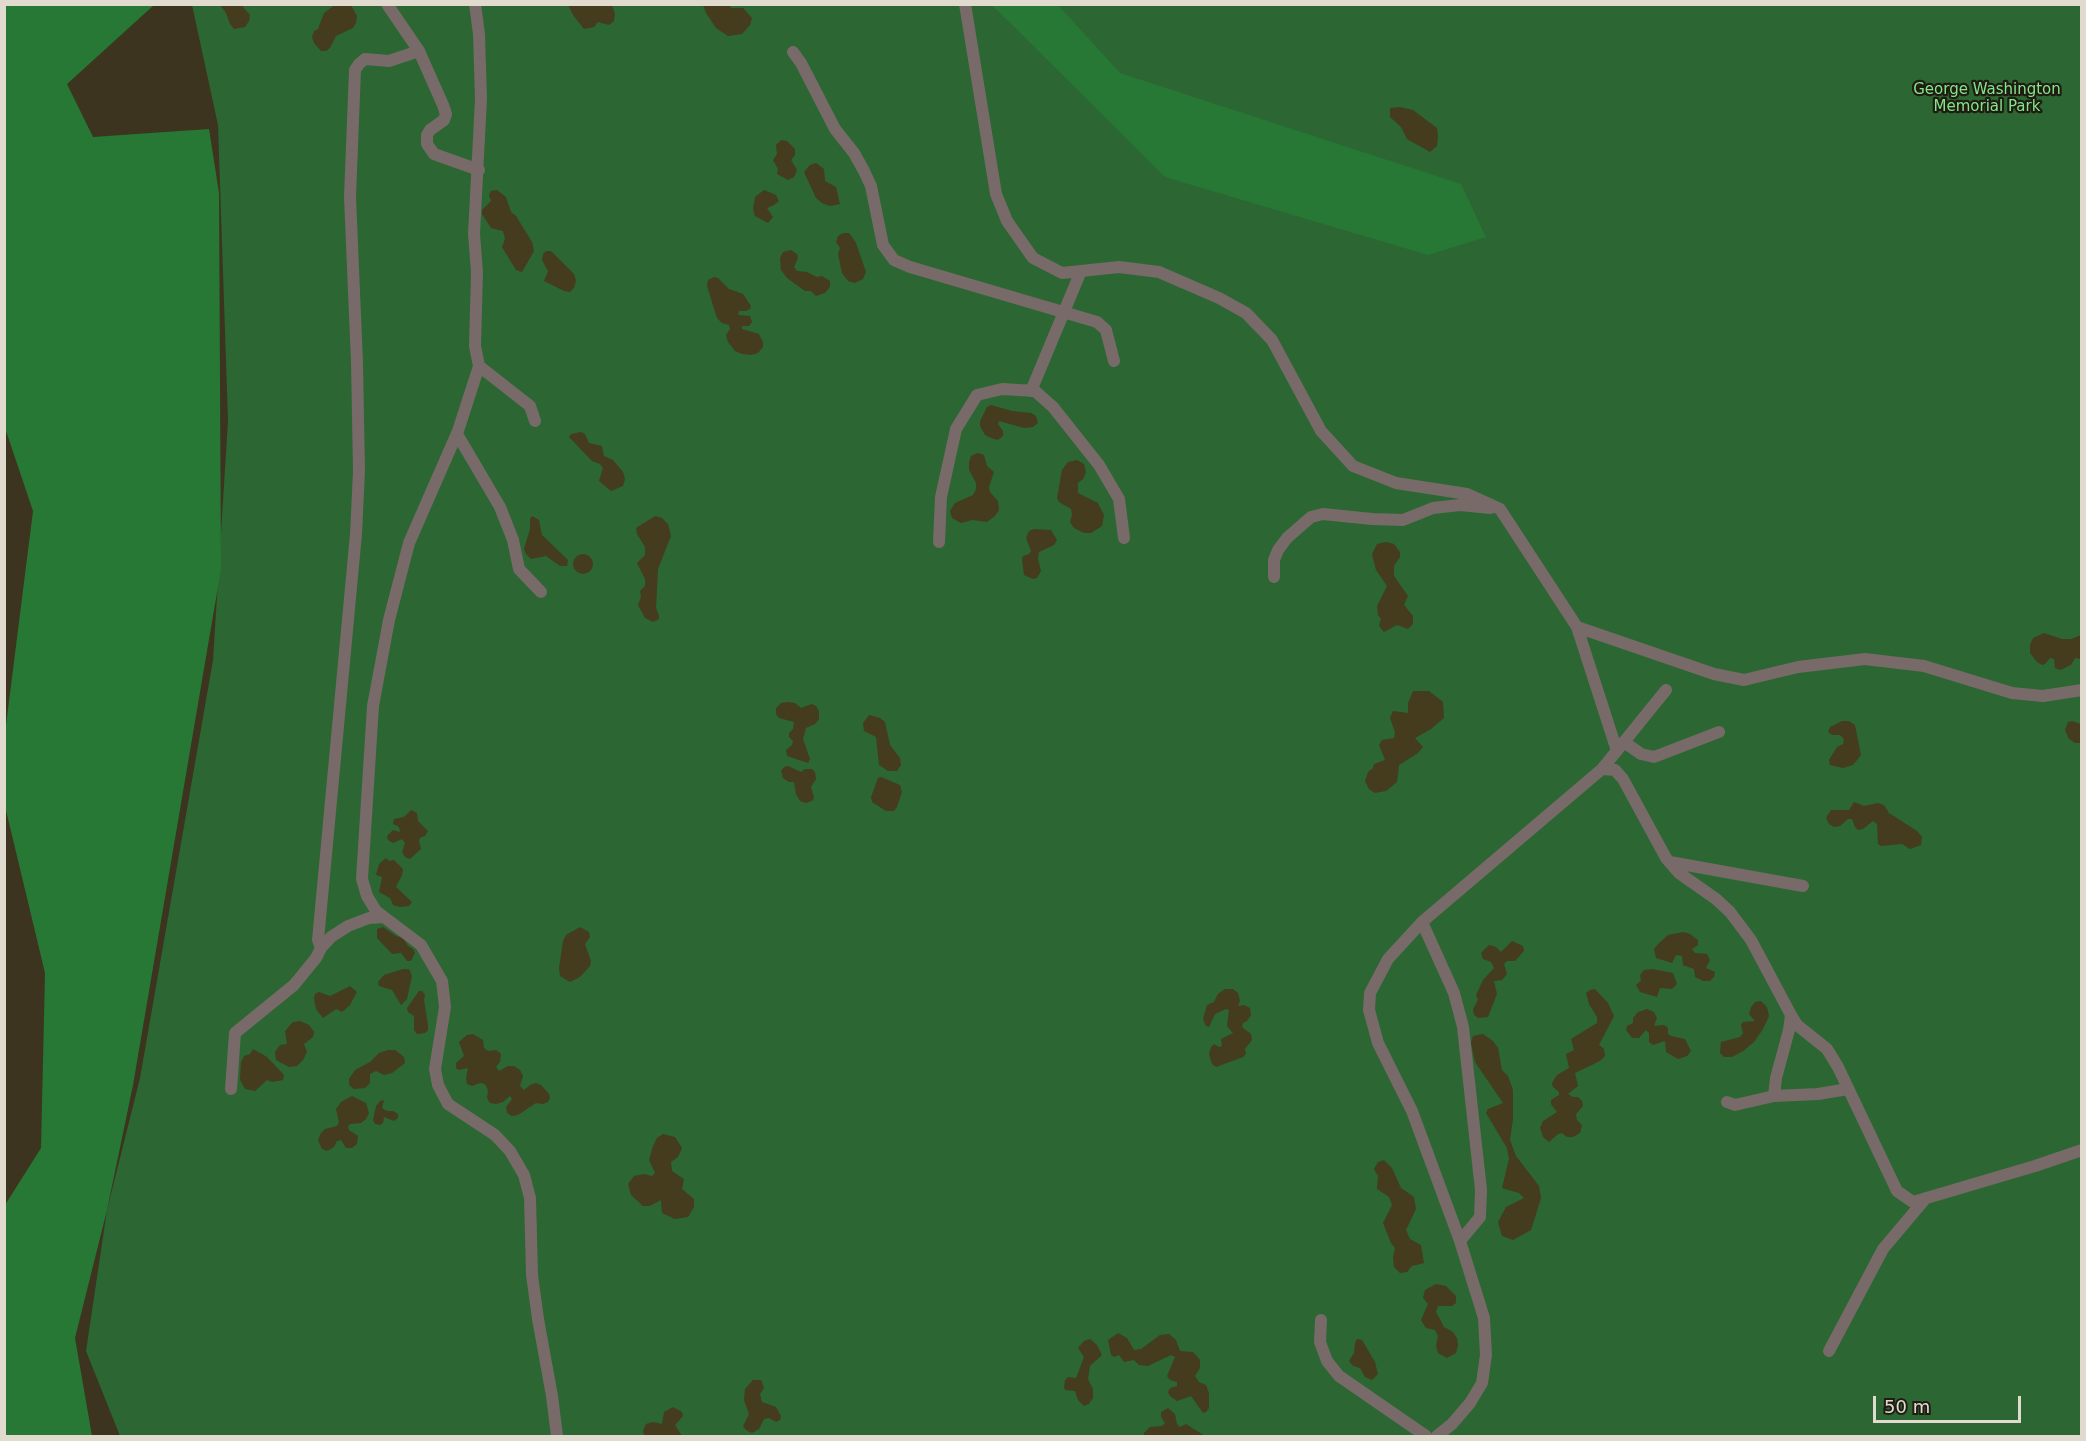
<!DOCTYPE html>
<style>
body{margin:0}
#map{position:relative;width:2086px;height:1441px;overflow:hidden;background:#3c341e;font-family:"DejaVu Sans",sans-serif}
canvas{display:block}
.frame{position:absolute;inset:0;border:6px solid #e0dbce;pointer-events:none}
.scale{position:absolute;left:1873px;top:1396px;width:148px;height:27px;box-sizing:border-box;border:3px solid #e0dbce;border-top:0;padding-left:8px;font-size:18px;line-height:21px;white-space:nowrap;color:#e0dbce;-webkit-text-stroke:4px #201c12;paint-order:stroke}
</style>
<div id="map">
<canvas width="2086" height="1441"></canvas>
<div class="frame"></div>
<div class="scale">50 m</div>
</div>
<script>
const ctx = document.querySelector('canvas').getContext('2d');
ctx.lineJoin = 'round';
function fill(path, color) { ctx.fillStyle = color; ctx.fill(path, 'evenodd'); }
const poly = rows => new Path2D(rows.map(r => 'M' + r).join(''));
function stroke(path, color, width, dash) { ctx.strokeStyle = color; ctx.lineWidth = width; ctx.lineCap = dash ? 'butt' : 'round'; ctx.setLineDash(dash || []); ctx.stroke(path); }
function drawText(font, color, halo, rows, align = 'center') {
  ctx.font = font + ' "DejaVu Sans",sans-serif'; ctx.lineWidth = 4.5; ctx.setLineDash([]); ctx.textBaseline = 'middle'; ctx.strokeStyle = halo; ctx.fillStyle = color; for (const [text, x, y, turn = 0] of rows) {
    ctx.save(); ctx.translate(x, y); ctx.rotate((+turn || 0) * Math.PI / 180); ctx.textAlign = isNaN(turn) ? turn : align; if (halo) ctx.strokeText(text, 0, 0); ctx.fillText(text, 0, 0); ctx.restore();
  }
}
fill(poly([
 [192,5,2081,5,2081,1436,120,1436,86,1351,107,1210,140,1078,213,660,228,421,218,125]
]), '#2b6633');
fill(poly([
 [5,4,154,5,67,84,93,137,209,129,219,193,221,569,133,1085,107,1210,75,1338,92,1436,5,1436,5,1205,41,1148,45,973,4,802,5,733,33,511,5,428],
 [992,5,1058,5,1120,73,1461,184,1486,237,1428,255,1165,177]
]), '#277835');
fill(poly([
 [336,4,351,5,357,16,356,23,353,28,336,36,330,48,326,51,321,51,314,43,312,37,314,31,318,29,324,13],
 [220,5,245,5,243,7,250,15,249,21,245,27,234,29,230,24,226,13],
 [568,5,612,5,615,14,614,21,609,25,598,22,594,27,584,29,573,15],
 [703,5,729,5,731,8,743,8,752,18,750,25,742,34,728,36,716,28,706,13],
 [1400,107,1413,110,1437,128,1438,137,1437,146,1430,152,1407,139,1401,127,1390,117,1390,108],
 [781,140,787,141,795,149,795,155,791,160,797,170,794,177,788,180,777,174,778,169,773,160,777,154,776,145],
 [816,163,824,169,825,181,836,187,840,204,830,206,822,203,816,198,804,172,810,165],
 [497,190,506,197,511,212,516,216,532,242,534,251,522,272,516,270,502,247,505,239,503,231,491,228,482,214,482,210,491,201,489,195,491,191],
 [764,190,776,195,779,201,774,205,767,208,773,217,768,223,755,216,753,209,755,197],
 [843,233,849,233,856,243,866,272,863,279,855,283,848,281,842,273,838,254,840,248,836,242,838,236],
 [791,250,797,254,798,258,794,267,797,271,807,272,817,277,822,276,830,281,830,287,825,293,816,296,811,291,805,291,787,278,781,270,780,258,783,252],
 [546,251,551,251,574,274,576,281,574,288,570,292,564,291,544,281,548,271,542,260,543,254],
 [714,277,718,278,729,289,743,294,751,306,750,309,746,311,739,311,738,315,750,316,752,322,749,326,742,326,742,329,759,334,763,342,763,347,758,353,751,355,742,354,735,351,728,342,726,335,730,329,729,325,722,323,717,318,707,286,708,280],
 [991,405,1012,411,1031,413,1036,416,1038,423,1033,427,1024,428,999,421,998,424,1003,431,1003,436,998,440,991,438,985,435,980,426,980,421,987,407],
 [581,432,585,434,589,443,602,446,604,456,613,460,623,472,625,479,623,486,611,491,599,481,603,468,600,464,592,461,569,437,571,434],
 [978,453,984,455,987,466,994,472,989,487,990,492,998,501,999,510,995,516,987,522,972,520,961,523,952,518,950,511,955,503,973,495,976,489,976,483,969,470,969,462,971,456],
 [1077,460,1084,464,1086,472,1083,479,1078,483,1078,493,1098,503,1104,515,1102,526,1091,533,1084,533,1074,528,1070,522,1072,515,1071,509,1059,502,1057,498,1062,470,1068,462],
 [532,516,539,520,542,535,568,560,567,566,560,566,546,556,531,559,526,554,524,549,530,529,530,519],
 [655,516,662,518,668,524,671,536,658,569,656,608,659,616,659,619,653,622,645,618,638,605,641,597,640,591,645,586,645,579,637,563,645,555,645,547,637,534,636,528],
 [1034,529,1051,530,1057,540,1054,545,1039,552,1038,559,1041,571,1037,578,1033,579,1024,575,1022,559,1023,556,1029,554,1031,551,1026,538,1029,531],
 [1386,542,1394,544,1400,552,1400,557,1394,566,1394,576,1408,596,1404,605,1413,616,1413,624,1408,629,1397,625,1384,632,1379,626,1381,619,1378,615,1377,606,1387,586,1376,570,1372,554,1377,544],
 '573 564a10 10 0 1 1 20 0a10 10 0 1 1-20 0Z',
 [2044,633,2062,639,2071,639,2081,635,2081,659,2075,658,2071,665,2060,670,2055,668,2054,659,2050,658,2045,664,2042,665,2037,662,2030,653,2030,645,2033,638],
 [1413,691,1429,691,1443,702,1444,718,1431,729,1415,738,1423,747,1418,753,1399,765,1397,782,1386,791,1375,793,1369,789,1365,781,1368,772,1373,768,1374,764,1385,760,1379,745,1382,740,1394,738,1395,732,1390,718,1393,711,1408,713,1408,703],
 [787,702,795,703,801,708,812,704,816,706,819,711,819,719,815,724,806,728,803,739,810,759,808,763,787,756,786,750,792,745,793,741,789,737,789,733,793,729,794,722,779,718,776,714,776,708,781,703],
 [869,715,880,718,885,722,890,745,900,758,901,765,897,771,888,771,879,765,876,737,864,731,863,723],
 [1842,721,1849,721,1855,725,1861,755,1853,765,1843,768,1830,765,1829,760,1837,747,1843,744,1844,739,1840,735,1832,735,1828,732,1830,727],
 [2072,721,2081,724,2081,743,2075,743,2069,739,2065,730,2068,722],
 [788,766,801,772,805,769,812,769,815,772,816,779,811,787,814,798,812,801,806,803,800,801,796,794,794,782,789,782,783,778,781,771,784,767],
 [881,777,900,785,902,792,897,807,894,811,886,811,872,802,871,797,878,778],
 [1854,802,1864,806,1878,803,1884,805,1889,813,1917,831,1922,837,1921,845,1910,849,1902,844,1881,846,1878,844,1877,824,1873,821,1863,829,1858,830,1855,827,1852,819,1848,819,1840,826,1834,827,1829,824,1826,818,1831,810,1849,810],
 [411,810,417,813,418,821,428,831,425,836,420,838,419,841,421,849,410,859,405,857,402,852,405,843,402,839,393,843,388,840,387,836,393,830,400,832,399,827,393,824,394,819,404,817],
 [386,858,389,861,394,860,403,869,402,875,396,887,412,902,409,906,400,907,393,905,390,898,379,892,382,877,376,875,379,864],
 [383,927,396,936,403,938,408,946,413,949,415,953,411,961,407,961,401,953,392,954,377,938,377,929],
 [580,927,589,932,590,937,585,944,591,961,590,966,580,977,570,982,560,976,559,968,563,941,566,935],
 [1683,932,1690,934,1698,940,1698,945,1692,949,1695,953,1707,954,1710,960,1706,968,1715,972,1714,977,1710,981,1703,981,1695,977,1694,969,1683,965,1682,956,1676,955,1672,963,1656,958,1654,949,1659,943,1668,935],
 [1512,941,1523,946,1524,951,1515,961,1507,961,1504,964,1507,974,1502,980,1494,981,1497,994,1488,1017,1478,1018,1474,1015,1473,1009,1478,1000,1476,995,1483,980,1494,968,1491,962,1483,959,1481,953,1489,945,1496,947,1501,952],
 [403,969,409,969,412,976,407,999,401,1005,392,990,379,986,378,982,384,975],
 [1652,969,1673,973,1677,984,1672,989,1660,988,1657,997,1640,992,1636,985,1641,981,1640,975,1644,970],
 [350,986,357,992,350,1005,342,1012,336,1009,323,1018,316,1009,314,998,315,994,319,992,330,996],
 [1225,989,1233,989,1238,993,1240,1001,1238,1006,1244,1005,1250,1008,1251,1015,1247,1021,1243,1023,1242,1027,1251,1034,1252,1040,1245,1049,1246,1054,1243,1057,1216,1067,1212,1064,1209,1054,1211,1047,1214,1044,1219,1047,1222,1046,1221,1039,1233,1033,1227,1026,1229,1010,1226,1009,1215,1014,1209,1027,1206,1026,1203,1019,1207,1005,1214,1002,1218,994],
 [1595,989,1608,1003,1614,1016,1599,1045,1604,1049,1605,1056,1600,1061,1575,1073,1578,1086,1568,1094,1573,1097,1578,1097,1582,1101,1583,1106,1576,1114,1577,1120,1582,1125,1580,1133,1573,1137,1567,1137,1562,1133,1558,1134,1549,1142,1543,1137,1540,1128,1543,1121,1557,1112,1551,1104,1551,1100,1559,1095,1559,1092,1553,1087,1552,1083,1557,1075,1569,1068,1566,1054,1574,1050,1571,1039,1597,1023,1597,1017,1589,1004,1586,993,1590,990],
 [419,991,422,991,425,995,424,1000,428,1025,428,1030,425,1033,417,1034,414,1030,414,1016,408,1012,407,1008],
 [1761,1001,1767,1007,1769,1016,1763,1029,1754,1042,1743,1051,1732,1057,1724,1057,1720,1053,1721,1042,1740,1037,1743,1033,1741,1025,1743,1022,1755,1021,1749,1014,1751,1007,1755,1002],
 [1647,1009,1654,1012,1657,1018,1654,1026,1664,1025,1668,1028,1668,1034,1671,1036,1685,1039,1691,1051,1687,1056,1678,1059,1666,1052,1665,1041,1653,1045,1649,1042,1649,1033,1646,1030,1639,1038,1632,1038,1626,1030,1627,1026,1633,1023,1633,1018,1638,1012],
 [300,1021,309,1025,314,1032,313,1037,304,1044,307,1052,303,1060,297,1066,289,1067,276,1060,275,1052,280,1045,287,1044,285,1031,293,1022],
 [473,1034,483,1040,484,1048,488,1051,496,1050,501,1054,500,1062,496,1067,499,1071,508,1066,514,1066,520,1070,523,1076,520,1086,524,1090,530,1085,536,1083,541,1085,549,1094,550,1098,548,1102,543,1104,536,1103,518,1115,512,1116,507,1113,506,1107,512,1099,510,1096,503,1102,496,1104,490,1103,487,1098,488,1090,485,1084,480,1083,472,1086,467,1084,466,1078,468,1068,458,1070,456,1068,456,1063,464,1056,459,1042,467,1035],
 [1483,1034,1493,1041,1498,1048,1502,1070,1508,1076,1513,1090,1513,1119,1510,1140,1516,1156,1539,1186,1541,1198,1531,1230,1513,1240,1502,1236,1498,1222,1506,1207,1524,1198,1519,1193,1502,1188,1509,1159,1507,1148,1486,1113,1488,1109,1503,1103,1475,1062,1471,1043,1473,1036],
 [253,1049,267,1057,284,1075,283,1080,272,1082,267,1080,255,1091,245,1089,240,1080,241,1062,244,1056,250,1054],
 [388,1050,395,1050,404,1057,405,1063,392,1073,384,1075,376,1071,370,1074,370,1083,365,1088,354,1089,349,1085,349,1079,355,1070,370,1062,379,1053],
 [352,1096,366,1103,369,1113,366,1119,361,1123,350,1124,348,1126,349,1130,358,1136,357,1144,352,1148,346,1148,341,1140,337,1141,334,1147,327,1151,322,1149,318,1140,321,1133,325,1129,337,1126,339,1122,336,1109,341,1102],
 [384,1100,382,1108,387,1111,393,1111,398,1114,398,1118,394,1121,384,1117,383,1123,380,1125,375,1124,373,1120,376,1106,380,1101],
 [663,1134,675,1137,682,1148,678,1157,671,1162,672,1171,684,1179,682,1189,694,1199,694,1207,688,1217,675,1219,662,1213,661,1200,650,1206,643,1206,631,1195,628,1184,634,1176,644,1174,652,1176,655,1173,649,1160,653,1146,657,1138],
 [1384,1160,1392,1168,1401,1188,1414,1197,1416,1209,1406,1230,1410,1239,1421,1245,1424,1263,1412,1266,1407,1272,1400,1273,1394,1267,1393,1257,1395,1248,1391,1243,1383,1223,1392,1205,1389,1197,1377,1189,1378,1176,1374,1169,1378,1162],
 [1436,1284,1446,1286,1456,1296,1456,1303,1452,1306,1438,1306,1436,1312,1444,1327,1453,1332,1457,1338,1458,1345,1456,1353,1447,1358,1438,1353,1436,1346,1438,1336,1435,1330,1426,1328,1421,1320,1428,1304,1423,1298,1425,1290],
 [1118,1333,1127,1338,1134,1350,1141,1349,1160,1335,1169,1334,1176,1340,1180,1351,1193,1352,1200,1360,1200,1368,1195,1376,1199,1382,1206,1385,1209,1393,1209,1408,1206,1412,1203,1413,1191,1396,1177,1401,1170,1396,1168,1392,1170,1388,1177,1386,1177,1382,1170,1380,1167,1376,1175,1357,1171,1355,1148,1366,1139,1365,1134,1360,1124,1362,1119,1355,1114,1357,1111,1355,1108,1340],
 [1090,1339,1097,1345,1102,1355,1090,1366,1088,1379,1093,1389,1093,1398,1089,1404,1084,1406,1078,1400,1075,1391,1065,1390,1064,1387,1065,1380,1068,1377,1076,1378,1084,1357,1078,1348,1084,1341],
 [1357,1339,1362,1340,1375,1362,1378,1374,1372,1380,1365,1377,1360,1368,1353,1366,1349,1361,1354,1353,1355,1343],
 [753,1380,761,1380,764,1388,760,1394,762,1402,776,1407,781,1416,780,1420,776,1422,769,1418,764,1419,759,1429,752,1433,746,1430,743,1426,749,1414,744,1400,745,1389],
 [673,1407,682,1412,683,1416,675,1425,682,1436,644,1436,643,1431,646,1424,653,1422,662,1424,664,1412],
 [1168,1408,1175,1414,1177,1424,1180,1427,1186,1424,1205,1436,1144,1436,1144,1433,1150,1427,1162,1426,1165,1423,1161,1417,1161,1412]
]), '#443c1c');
stroke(poly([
 [387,4,419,51,443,105,446,114,444,120,430,130,427,135,427,144,434,154,479,170],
 [475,4,479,34,481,99,474,234,477,272,475,346,479,366,458,431,409,543,389,620,373,706,362,879,367,896,376,911,421,945,442,981,445,1007,435,1069,438,1085,448,1104,495,1135,510,1151,524,1175,530,1198,532,1275,538,1319,552,1396,557,1436],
 [965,4,996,194,1007,221,1033,258,1062,273,1119,267,1159,272,1219,298,1246,313,1272,340,1321,431,1353,466,1396,483,1467,494,1500,509,1577,627,1617,751],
 [793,52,801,63,835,129,854,153,864,171,871,186,883,245,894,260,910,267,1097,322,1106,330,1114,361],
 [479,366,530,406,535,421],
 [1031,391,1081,271],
 [457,434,500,507,513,540,519,569,541,592],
 [939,542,941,497,956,429,977,395,1002,389,1035,391,1053,407,1099,465,1119,499,1124,538],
 [1274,577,1274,560,1278,550,1287,538,1311,517,1323,514,1372,519,1403,520,1433,508,1460,505,1490,508],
 [1577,627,1714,674,1744,680,1798,667,1865,659,1924,666,2012,693,2043,696,2082,690],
 [1624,742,1641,754,1654,757,1719,732],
 [1602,769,1615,770,1623,779,1666,858,1679,873,1716,899,1730,912,1751,940,1791,1015,1797,1025,1827,1049,1838,1067,1897,1191,1913,1202,2035,1166,2082,1150],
 [1670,862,1803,886],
 [1422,922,1454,993,1463,1027,1481,1190,1480,1217,1460,1241],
 [321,948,318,940,356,534,359,471,357,362,350,197,355,70,359,64,365,59,389,61,419,51],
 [231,1089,235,1033,294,985,316,958,321,948,331,937,348,926,369,918,384,917],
 [1774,1096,1776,1078,1789,1030,1791,1015],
 [1727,1102,1735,1105,1774,1096,1818,1094,1848,1089],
 [1321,1320,1320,1342,1327,1361,1339,1376,1426,1436],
 [1829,1351,1883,1249,1926,1198],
 [1437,1436,1452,1424,1470,1403,1482,1383,1486,1355,1484,1318,1460,1241,1412,1111,1378,1043,1369,1010,1370,993,1388,959,1422,922,1602,769,1666,690]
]), '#776a69', 12);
drawText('15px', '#81e78c', '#201c12', [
 ["George Washington",1987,90],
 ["Memorial Park",1987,107]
]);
</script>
